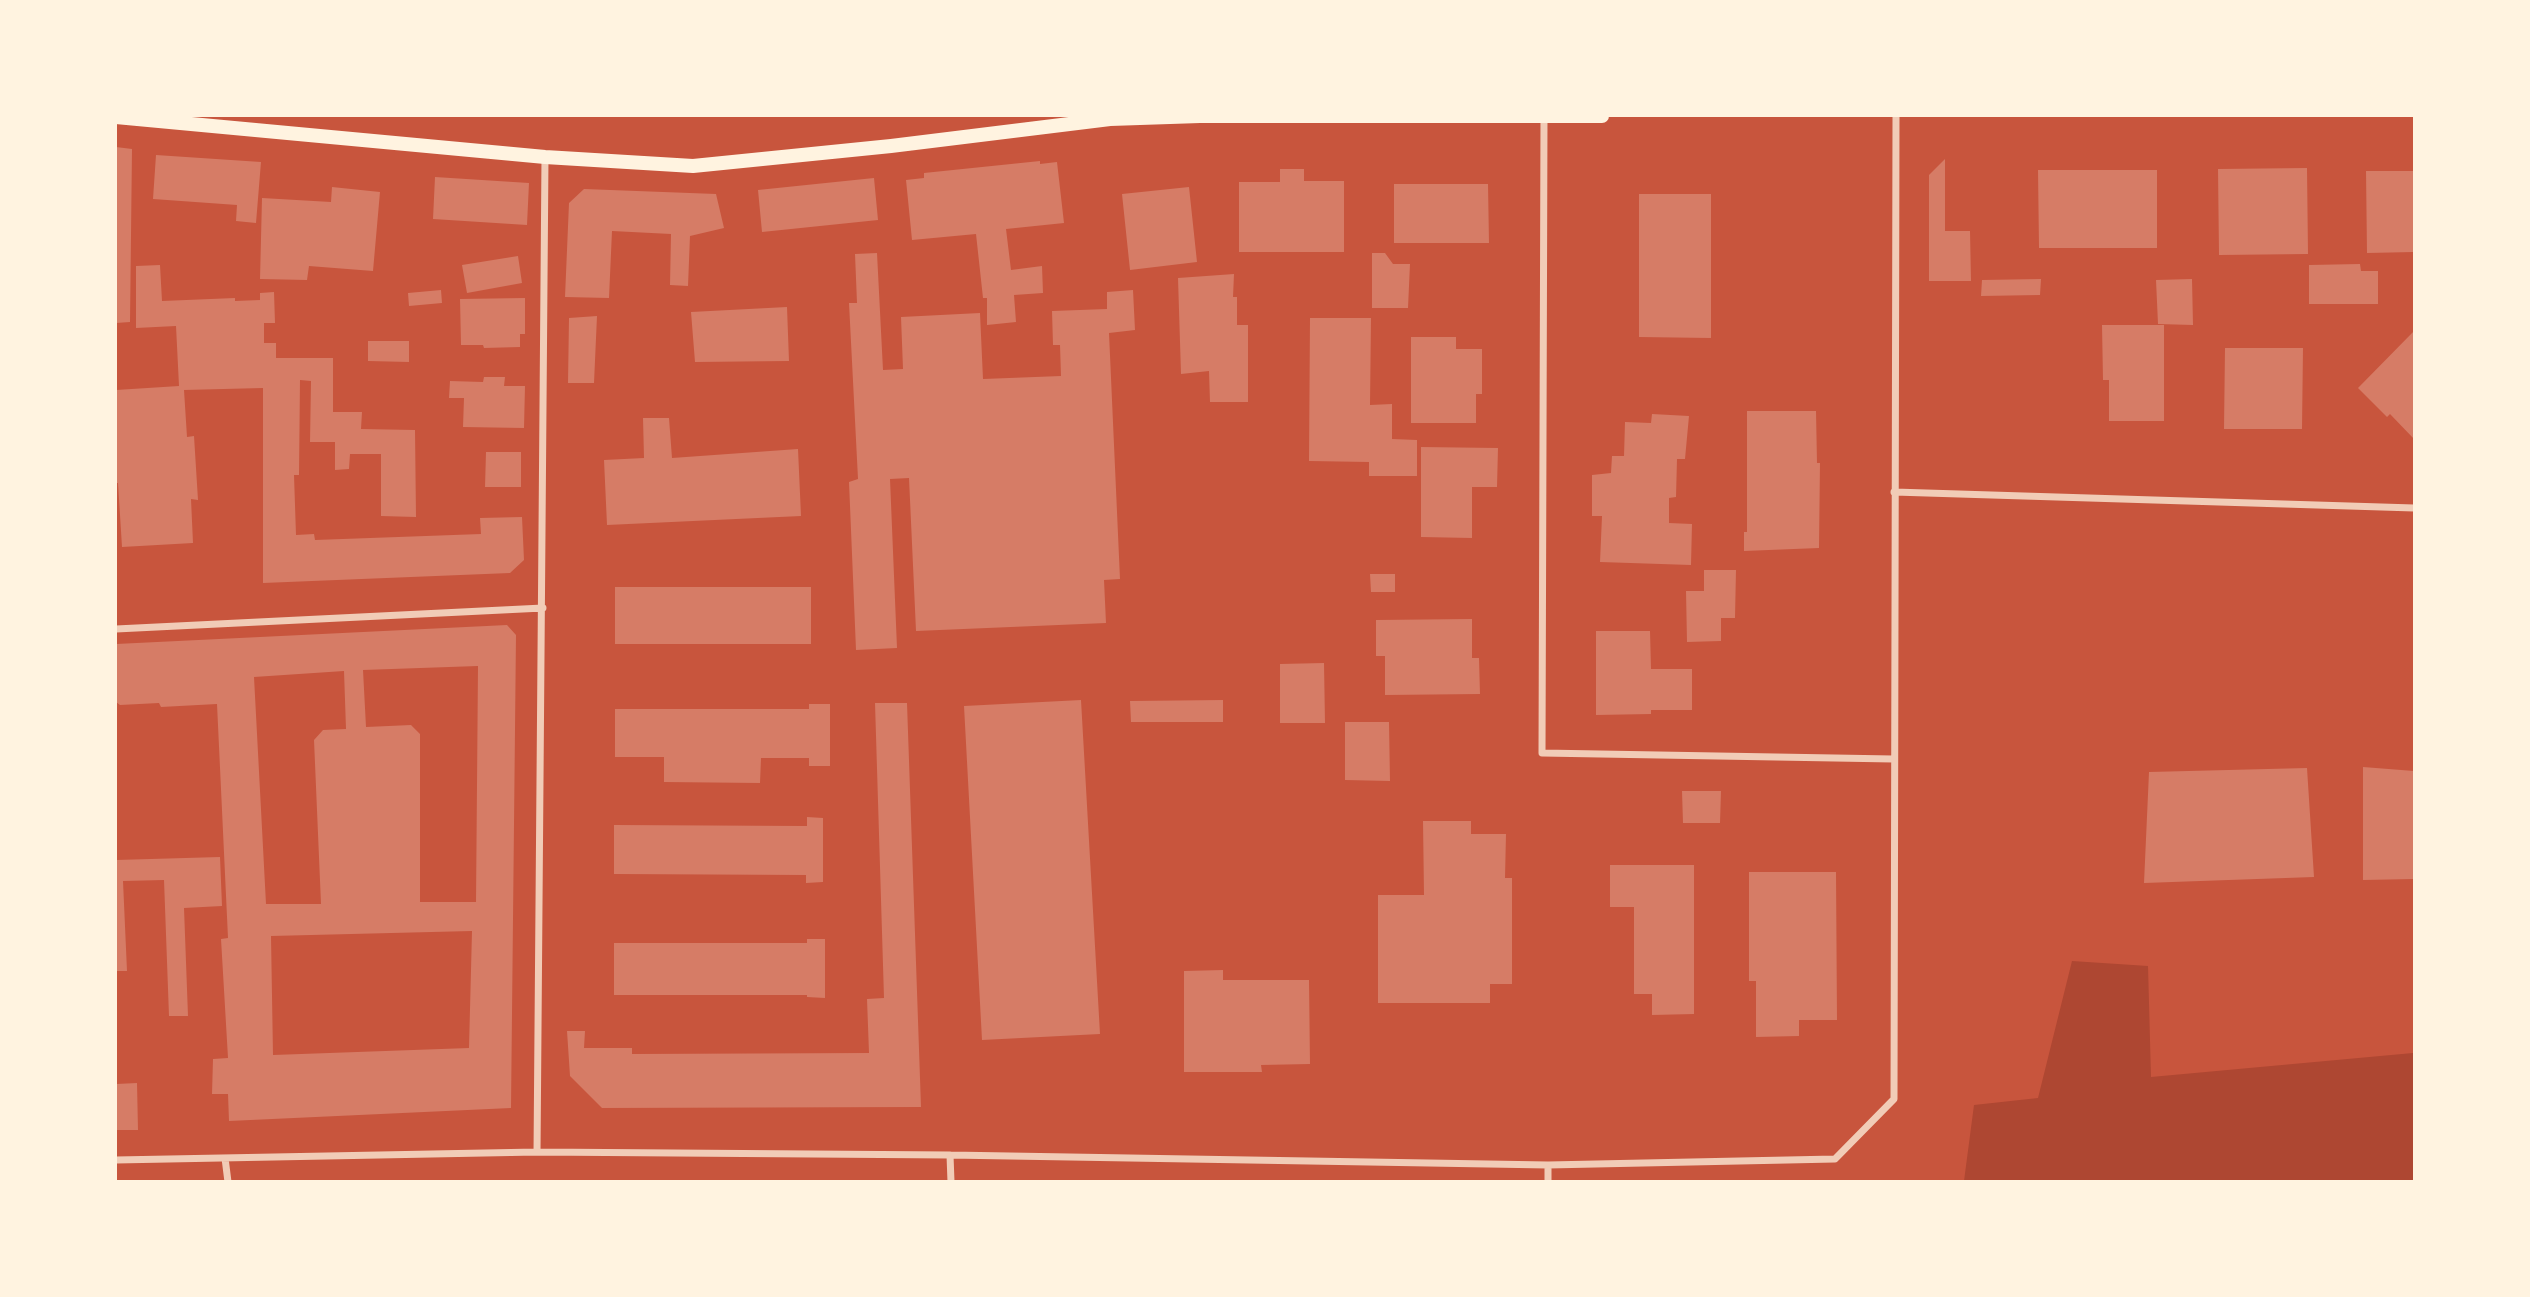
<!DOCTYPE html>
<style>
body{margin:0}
#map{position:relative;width:2530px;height:1297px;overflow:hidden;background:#c8553d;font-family:Manrope,sans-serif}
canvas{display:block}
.frame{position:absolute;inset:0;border:117px solid #fff3e0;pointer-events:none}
</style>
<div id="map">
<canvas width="2530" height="1297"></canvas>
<div class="frame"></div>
</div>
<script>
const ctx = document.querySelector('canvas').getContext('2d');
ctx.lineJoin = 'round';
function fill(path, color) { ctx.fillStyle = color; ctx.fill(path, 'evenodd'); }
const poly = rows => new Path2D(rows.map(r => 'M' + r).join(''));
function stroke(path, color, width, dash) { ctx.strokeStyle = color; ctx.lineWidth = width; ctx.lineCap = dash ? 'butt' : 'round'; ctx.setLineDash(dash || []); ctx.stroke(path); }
fill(poly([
 [2072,961,2148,966,2151,1077,2413,1053,2414,1181,1964,1181,1974,1105,2038,1098]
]), '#ae4732');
fill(poly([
 [116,147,132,149,130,322,116,323],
 [156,155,261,162,256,223,236,221,237,205,153,199],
 [1945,159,1945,231,1970,231,1971,281,1929,281,1929,175],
 [1040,161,1040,164,1057,162,1064,223,1006,229,1011,270,1042,266,1043,293,1014,295,1016,322,987,325,987,298,983,298,976,234,912,240,906,180,924,178,924,173],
 [2307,168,2308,254,2219,255,2218,169],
 [1280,169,1304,169,1304,181,1344,181,1344,252,1239,252,1239,182,1280,182],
 [2038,170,2157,170,2157,248,2039,248],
 [2366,171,2414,171,2414,252,2367,253],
 [435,177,529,183,527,225,433,219],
 [874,178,878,220,762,232,758,190],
 [1394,184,1488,184,1489,243,1394,243],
 [332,187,380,192,373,271,309,266,307,280,260,279,262,198,331,202],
 [1189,187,1197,262,1130,270,1122,194],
 [584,189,716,194,724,228,690,236,688,286,670,285,671,234,612,231,609,298,565,297,569,203],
 [1639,194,1711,194,1711,338,1639,337],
 [877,253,883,370,903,369,901,317,980,313,983,379,1061,376,1060,345,1053,345,1052,311,1107,309,1107,292,1133,290,1135,330,1109,333,1120,579,1104,580,1106,623,916,631,909,478,890,479,897,648,856,650,849,482,858,479,849,303,857,303,855,254],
 [1372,253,1385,253,1393,264,1410,264,1408,308,1372,308],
 [518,256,522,283,467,293,462,265],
 [2360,264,2361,271,2378,271,2378,304,2309,304,2309,265],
 [160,265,162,301,235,298,235,301,260,300,260,293,274,292,275,323,264,323,264,343,276,343,276,358,333,358,333,412,362,412,361,429,415,430,416,517,381,516,381,454,350,454,349,469,335,470,335,442,310,442,311,381,300,380,299,475,294,475,296,535,314,534,315,540,481,534,480,518,522,517,524,560,510,573,263,583,263,388,184,390,187,437,194,436,198,500,191,499,193,543,122,547,118,483,116,483,116,390,179,386,176,326,136,328,136,266],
 [1234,274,1233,297,1237,297,1237,325,1248,325,1248,402,1210,402,1209,371,1181,374,1178,278],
 [2041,279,2040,295,1981,296,1982,280],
 [2192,279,2193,325,2158,324,2156,280],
 [441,290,442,303,409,306,408,293],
 [525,298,525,334,520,334,520,347,484,348,483,345,461,345,460,299],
 [787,307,789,361,695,362,691,312],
 [597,316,594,383,568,383,569,318],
 [1310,318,1371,318,1370,405,1392,404,1392,439,1417,440,1417,476,1369,476,1369,462,1309,461],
 [2102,325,2164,325,2164,421,2109,421,2109,380,2103,380],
 [2414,331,2414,439,2390,414,2387,417,2358,388],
 [1411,337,1456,337,1456,349,1482,349,1482,394,1476,394,1476,423,1411,423],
 [368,341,409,341,409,362,368,361],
 [2225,348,2303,348,2302,429,2224,429],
 [484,377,505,377,504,386,525,386,524,428,463,427,464,398,449,398,450,381,483,382],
 [1747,411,1816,411,1817,463,1820,463,1819,548,1744,551,1744,532,1747,532],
 [1652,414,1689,416,1685,459,1677,459,1676,497,1669,498,1669,523,1692,524,1691,565,1600,562,1602,516,1592,516,1592,475,1611,473,1612,456,1624,456,1625,422,1651,423],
 [643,418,669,418,672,458,798,449,801,516,607,525,604,460,644,458],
 [1421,447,1498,448,1497,487,1472,487,1472,538,1421,537],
 [486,452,521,452,521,487,485,487],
 [1704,570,1736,570,1735,618,1721,618,1721,641,1687,642,1686,591,1704,591],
 [1370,574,1395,574,1395,592,1371,592],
 [615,587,811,587,811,644,615,644],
 [1472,619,1472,658,1479,658,1480,694,1385,695,1385,656,1376,656,1376,620],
 [507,625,516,635,511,1108,229,1121,228,1094,212,1094,213,1059,228,1058,221,939,228,938,217,704,161,707,159,703,120,705,116,702,116,644],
 [478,666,476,902,420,902,420,734,411,725,366,727,363,670],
 [344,671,346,729,323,730,314,740,321,904,266,904,254,677],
 [472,931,469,1048,273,1055,271,936],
 [1596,631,1650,631,1651,669,1692,669,1692,710,1651,710,1651,714,1596,715],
 [1324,663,1325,723,1280,723,1280,664],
 [1081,700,1100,1034,982,1040,964,706],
 [1223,700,1223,722,1131,722,1130,701],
 [875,703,907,703,921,1107,602,1108,570,1076,567,1031,585,1031,584,1048,632,1048,632,1054,869,1053,867,999,884,998],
 [809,704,830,704,830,766,809,766,809,758,761,758,760,783,664,782,664,757,615,757,615,709,809,709],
 [1345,722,1389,722,1390,781,1345,780],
 [2363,767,2414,771,2414,879,2363,880],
 [2307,768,2314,877,2144,883,2149,772],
 [1682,791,1721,791,1720,823,1683,823],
 [807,817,823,818,823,882,806,883,806,875,614,874,614,825,807,826],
 [1423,821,1471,821,1471,834,1506,834,1505,878,1512,878,1512,984,1490,984,1490,1003,1378,1003,1378,895,1424,895],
 [220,857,222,906,184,908,188,1016,169,1016,164,880,123,881,127,971,116,971,116,860],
 [1610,865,1694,865,1694,1014,1652,1015,1652,994,1634,994,1634,907,1610,907],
 [1749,872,1836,872,1837,1020,1799,1020,1799,1036,1756,1037,1756,981,1749,981],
 [807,939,825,939,825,998,807,997,807,995,614,995,614,943,807,943],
 [1223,970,1223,980,1309,980,1310,1064,1261,1065,1262,1072,1184,1072,1184,971],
 [137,1083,138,1130,116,1130,116,1084]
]), '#d67c66');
stroke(poly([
 [1544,117,1542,753,1893,759],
 [1894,492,2414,508],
 [116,629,543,608],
 [537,1152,545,157],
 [950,1155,951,1182],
 [225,1158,228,1182],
 [116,1160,537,1152,950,1155,1548,1165,1835,1159,1894,1099,1896,116],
 [1548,1165,1548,1182]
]), '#f1ccb7', 7);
stroke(poly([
 [116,117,545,157,693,166,891,146,1110,119,1200,116,1602,116]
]), '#fff3e0', 14);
</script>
